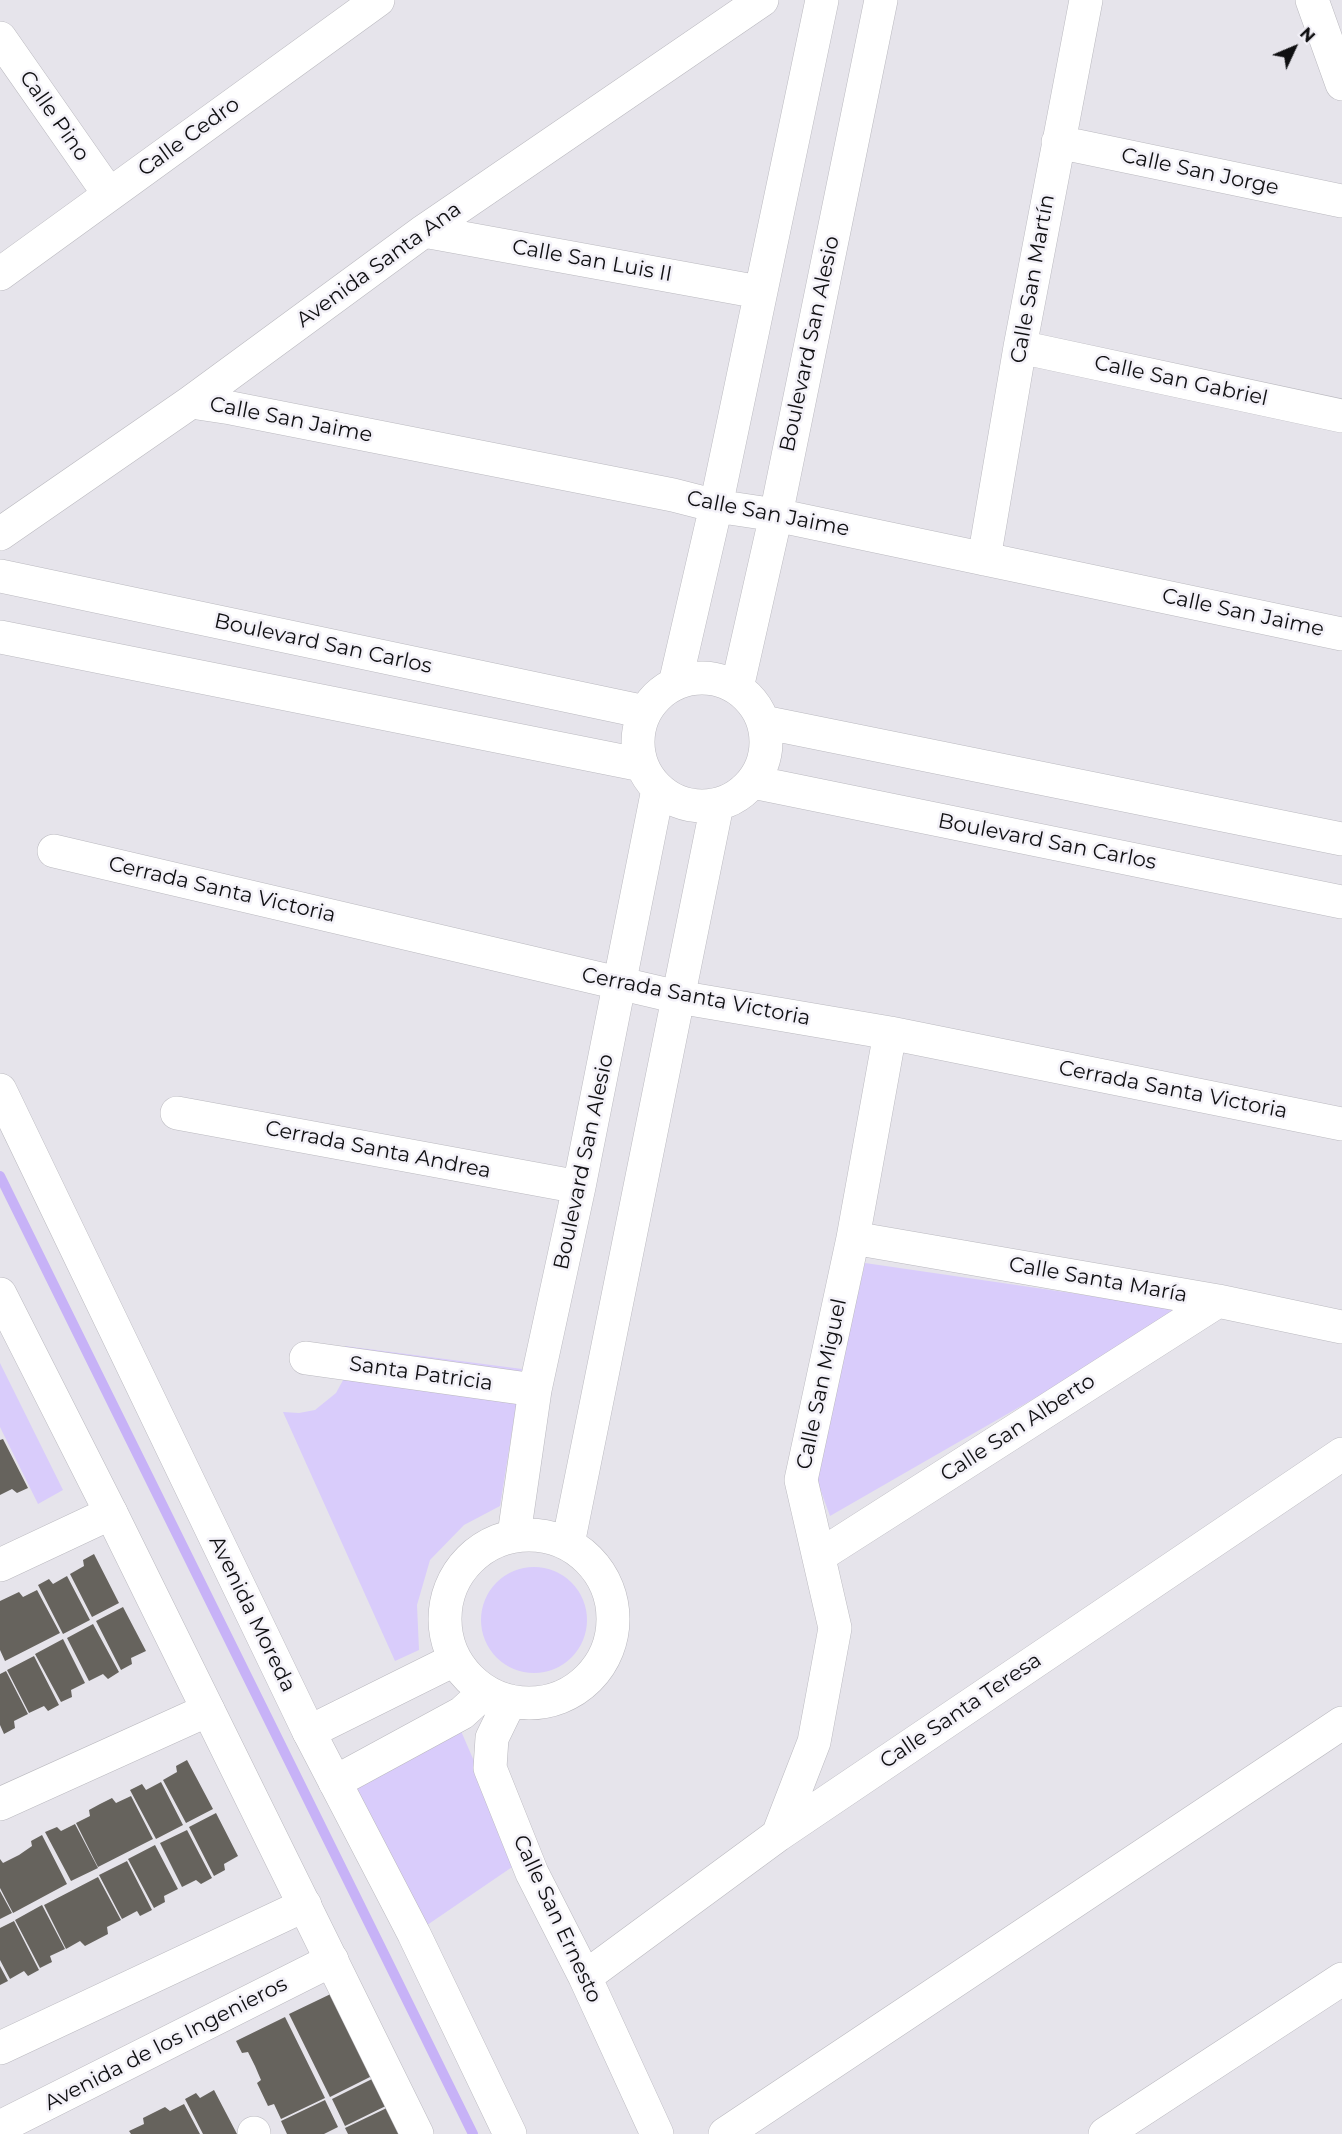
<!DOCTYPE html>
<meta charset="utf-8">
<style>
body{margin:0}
#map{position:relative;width:1342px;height:2134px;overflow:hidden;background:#e6e4eb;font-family:Montserrat,sans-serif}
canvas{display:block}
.north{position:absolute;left:1264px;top:18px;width:60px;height:60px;-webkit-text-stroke:4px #f3f1f8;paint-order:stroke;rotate:46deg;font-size:16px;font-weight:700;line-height:24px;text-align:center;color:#101012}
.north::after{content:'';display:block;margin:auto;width:21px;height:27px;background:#101012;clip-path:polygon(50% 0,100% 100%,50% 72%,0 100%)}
</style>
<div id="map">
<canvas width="1342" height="2134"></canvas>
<div class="north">N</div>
</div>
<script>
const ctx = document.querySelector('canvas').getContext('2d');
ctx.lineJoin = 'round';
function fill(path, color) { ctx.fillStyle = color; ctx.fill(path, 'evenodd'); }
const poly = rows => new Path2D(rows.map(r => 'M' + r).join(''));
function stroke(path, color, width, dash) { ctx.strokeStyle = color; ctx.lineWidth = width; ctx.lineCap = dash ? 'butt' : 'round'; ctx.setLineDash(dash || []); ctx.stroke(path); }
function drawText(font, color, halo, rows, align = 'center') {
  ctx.font = font + ' Montserrat,sans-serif'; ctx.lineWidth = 5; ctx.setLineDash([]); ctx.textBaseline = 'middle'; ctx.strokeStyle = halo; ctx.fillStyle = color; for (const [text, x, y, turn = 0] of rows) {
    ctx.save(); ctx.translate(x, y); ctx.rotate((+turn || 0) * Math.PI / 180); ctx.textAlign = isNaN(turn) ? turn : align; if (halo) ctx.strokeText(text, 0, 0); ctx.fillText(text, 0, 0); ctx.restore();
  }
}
fill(poly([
 [865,1263,1188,1310,830,1516,815,1475],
 [345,1346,522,1369,500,1506,464,1525,430,1560,417,1605,419,1650,395,1661,283,1412,299,1413,315,1410,336,1393,348,1371],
 [0,1363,63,1490,38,1504,0,1427],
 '481 1620a53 53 0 1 1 106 0a53 53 0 1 1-106 0Z',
 [461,1731,518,1863,414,1934,335,1782]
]), '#d9ccfb');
stroke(poly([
 [0,1176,473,2134]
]), '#c7b2f7', 10);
fill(poly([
 [3,1439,28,1488,17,1493,12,1489,0,1495,0,1440],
 [94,1554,119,1603,92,1617,70,1574,84,1566,83,1560],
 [67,1576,90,1620,63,1634,38,1585,49,1579,53,1584],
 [37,1590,60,1633,5,1661,0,1650,0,1601,19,1592,23,1597],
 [123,1607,146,1651,131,1658,132,1664,121,1670,96,1621],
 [93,1624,119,1672,108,1679,103,1674,89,1681,67,1638],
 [63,1639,85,1683,71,1690,72,1697,61,1702,35,1654],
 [34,1656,59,1705,48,1711,44,1706,29,1713,7,1670],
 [6,1671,28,1714,14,1721,15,1728,4,1734,0,1725,0,1674],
 [187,1760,213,1809,186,1823,163,1780,177,1772,176,1766],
 [161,1782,183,1825,156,1839,130,1790,142,1784,146,1790],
 [131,1796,153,1839,98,1867,76,1823,90,1816,89,1810,100,1804,112,1798,116,1803],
 [216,1813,238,1856,224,1864,225,1870,214,1876,189,1827],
 [75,1824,98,1868,71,1881,45,1832,57,1827,61,1831],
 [187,1830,212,1878,201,1884,196,1880,182,1887,160,1843],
 [42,1835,67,1884,13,1913,0,1888,0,1859,3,1863,19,1855,32,1846,31,1841],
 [155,1845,178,1889,164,1896,165,1902,154,1908,128,1859],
 [127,1861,152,1910,140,1916,137,1911,122,1919,99,1875],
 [98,1877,121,1920,107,1927,108,1934,85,1946,80,1941,66,1949,44,1905,71,1891,85,1917,71,1891],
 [0,1891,12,1913,0,1919],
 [42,1905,65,1949,50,1956,52,1962,40,1968,15,1920],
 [14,1921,39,1970,28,1976,24,1971,10,1979,0,1960,0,1928],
 [0,1966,8,1981,0,1985],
 [339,1990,374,2075,330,2097,289,2014],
 [285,2017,325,2098,281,2119,274,2104,268,2106,257,2083,261,2080,255,2066,248,2052,242,2053,236,2041],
 [376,2077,394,2102,345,2126,332,2099],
 [214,2090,237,2134,203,2134,185,2099,196,2093,200,2098],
 [325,2100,338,2127,324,2134,287,2134,281,2121],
 [184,2104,200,2134,131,2134,129,2131,144,2124,143,2118,165,2107,170,2111],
 [395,2104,403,2134,348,2134,345,2128]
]), '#66635d');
const minor = poly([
 [1312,0,1342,84],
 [0,38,109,194],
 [1058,142,1342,201],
 [424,231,759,292],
 [0,274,378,0],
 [1020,347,1342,416],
 [191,402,231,408,673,495,716,506,776,515,1342,634],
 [0,534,191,402,424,231,762,0],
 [984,559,1020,347,1086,0],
 [0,576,645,712],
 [0,637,642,765],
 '638 742a64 64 0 1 1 128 0a64 64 0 1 1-128 0Z',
 [675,684,716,506,822,0],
 [737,688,776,515,881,0],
 [763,722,1342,839],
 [753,782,1342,902],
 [54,851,678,997,890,1033,1342,1124],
 [177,1113,579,1187],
 [853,1238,1218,1301,1342,1327],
 [306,1358,535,1390],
 '445 1619a84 84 0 1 1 168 0a84 84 0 1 1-168 0Z',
 [514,1535,535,1390,579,1187,658,789],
 [568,1544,717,805],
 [819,1556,1218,1301],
 [0,1565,111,1513],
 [510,1701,492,1738,490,1768,532,1873,585,1977,657,2134],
 [309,1732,454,1660],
 [335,1782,462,1713,485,1692],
 [0,1804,208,1710],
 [778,1835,814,1742,835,1628,801,1480,853,1238,890,1033],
 [585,1977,778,1835,1342,1454],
 [0,2048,305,1905],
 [0,2127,332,1960],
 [254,2133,254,2134],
 [725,2134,1342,1723],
 [1105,2134,1342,1979]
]);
const major = poly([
 [0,1090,309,1732,414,1934,510,2134],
 [0,1294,111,1513,417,2134]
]);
stroke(minor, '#bab9bf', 34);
stroke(major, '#bab9bf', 34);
stroke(minor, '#fff', 33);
stroke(major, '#fff', 33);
drawText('21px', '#101012', '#f3f1f8', [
 ["Calle Pino",54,116,55],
 ["Calle Cedro",189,137,-36],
 ["Calle San Jorge",1200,172,12],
 ["Calle San Luis II",592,261,10],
 ["Avenida Santa Ana",379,265,-36],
 ["Calle San Martín",1033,279,-80],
 ["Boulevard San Alesio",810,344,-78],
 ["Calle San Gabriel",1181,381,12],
 ["Calle San Jaime",291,420,11],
 ["Calle San Jaime",768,514,11],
 ["Calle San Jaime",1243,613,12],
 ["Boulevard San Carlos",323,644,12],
 ["Boulevard San Carlos",1047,842,11],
 ["Cerrada Santa Victoria",222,890,13],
 ["Cerrada Santa Victoria",696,997,11],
 ["Cerrada Santa Victoria",1173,1090,11],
 ["Cerrada Santa Andrea",378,1150,11],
 ["Boulevard San Alesio",584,1162,-78],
 ["Calle Santa María",1098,1280,10],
 ["Santa Patricia",421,1374,8],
 ["Calle San Miguel",822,1384,-78],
 ["Calle San Alberto",1018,1428,-33],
 ["Avenida Moreda",252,1614,64],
 ["Calle Santa Teresa",961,1711,-34],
 ["Calle San Ernesto",557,1919,65],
 ["Avenida de los Ingenieros",166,2044,-27]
]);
</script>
